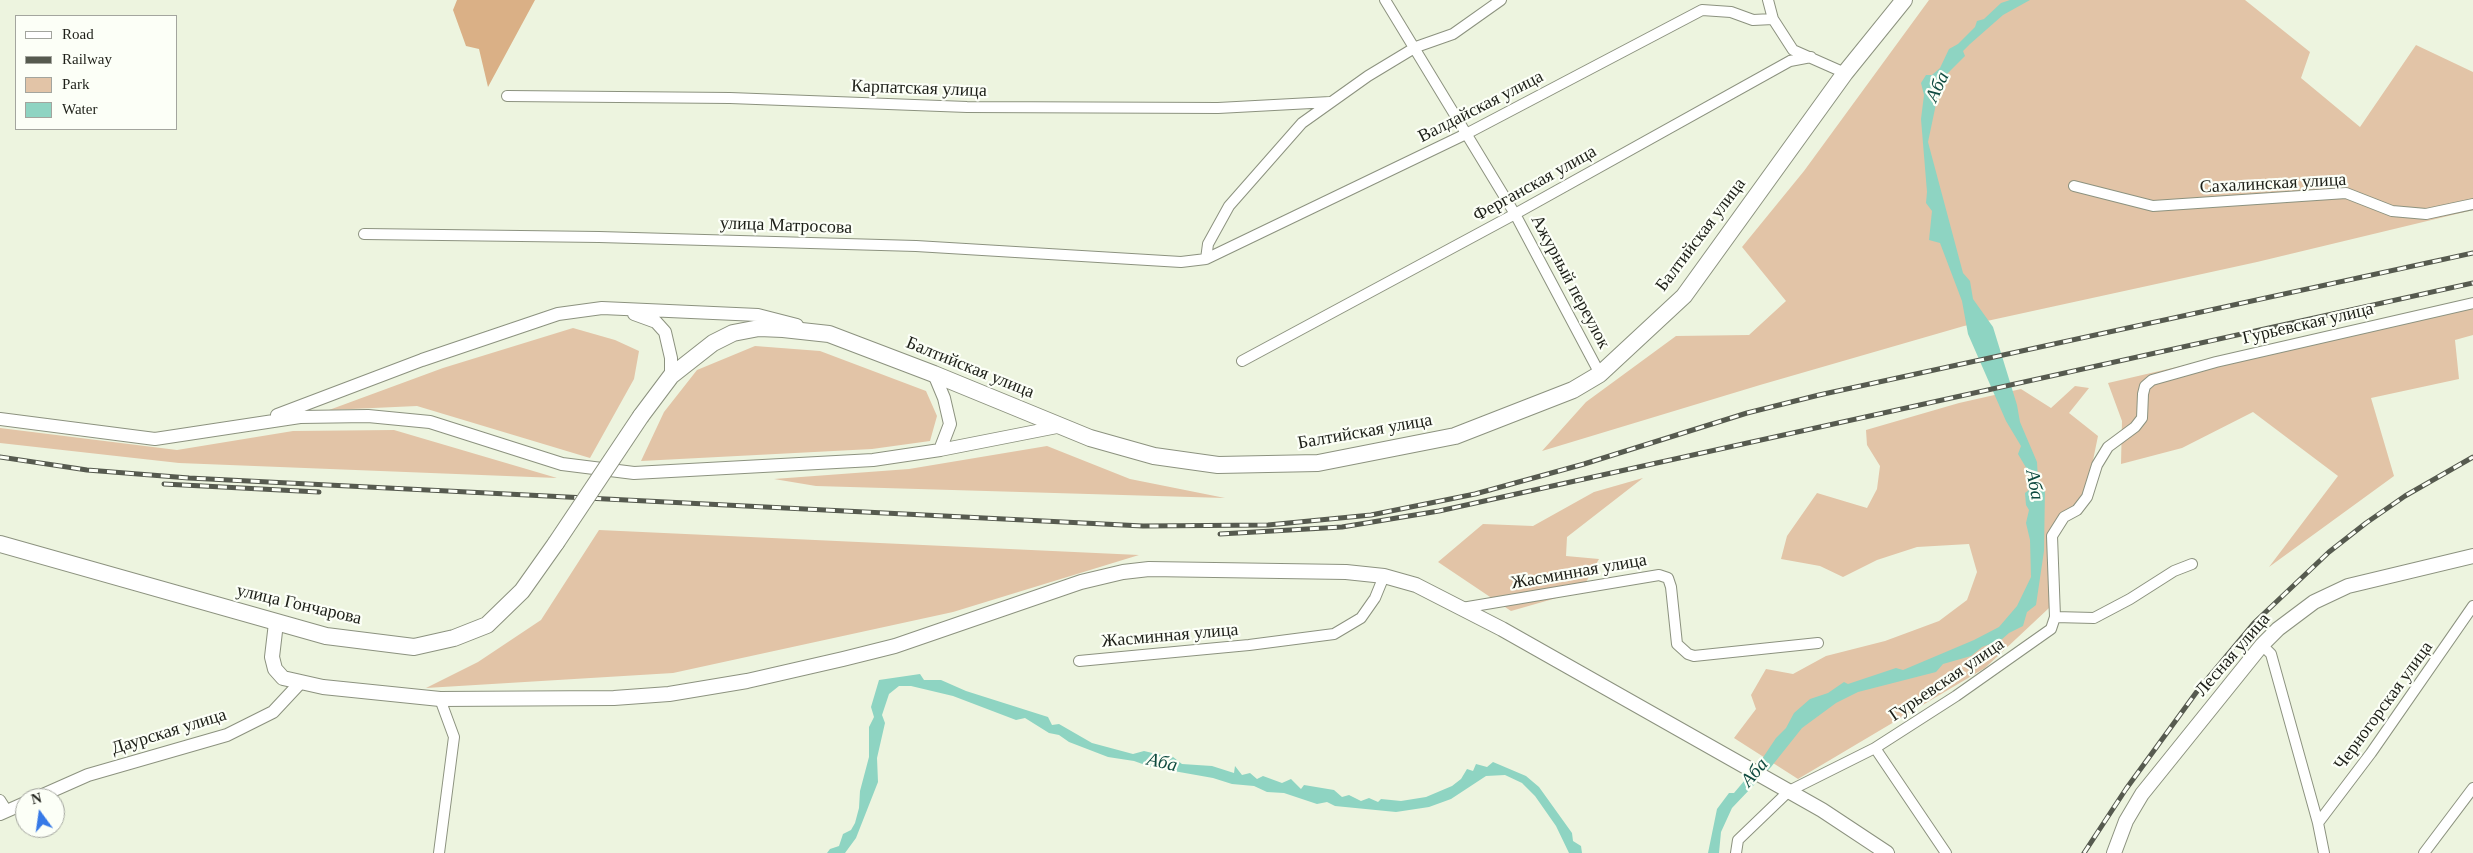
<!DOCTYPE html>
<meta charset="utf-8">
<style>
body{margin:0}
#map{position:relative;width:2473px;height:853px;overflow:hidden;background:#edf4df;font-family:"Times New Roman",serif}
canvas{display:block}
.legend{position:absolute;left:15px;top:15px;width:162px;height:115px;box-sizing:border-box;background:#fcfff7;border:1px solid #a3a59e;margin:0;padding:6px 9px;list-style:none;font-size:15px;color:#1d1f18}
.legend li{display:flex;align-items:center;gap:10px;height:25px}
.legend b{width:25px;border:1px solid #a3a59e}
.north{position:absolute;left:15px;top:788px;width:50px;height:50px;box-sizing:border-box;background:#fcfff7;border:1px solid #a3a59e;border-radius:50%;rotate:346deg;font-size:14px;font-weight:700;line-height:20px;text-align:center;color:#1d1f18}
.north::after{content:'';display:block;margin:auto;width:18px;height:22px;background:#3679e7;clip-path:polygon(50% 0,100% 100%,50% 72%,0 100%)}
</style>
<div id="map">
<canvas width="2473" height="853"></canvas>
<ul class="legend">
<li><b style="height:6px;background:#fff"></b>Road</li>
<li><b style="height:6px;background:#565a4f"></b>Railway</li>
<li><b style="height:14px;background:#e2c4a7"></b>Park</li>
<li><b style="height:14px;background:#8ed4c2"></b>Water</li>
</ul>
<div class="north">N</div>
</div>
<script>
const ctx = document.querySelector('canvas').getContext('2d');
ctx.lineJoin = 'round';
function fill(path, color) { ctx.fillStyle = color; ctx.fill(path, 'evenodd'); }
const poly = rows => new Path2D(rows.map(r => 'M' + r).join(''));
function stroke(path, color, width, dash) { ctx.strokeStyle = color; ctx.lineWidth = width; ctx.lineCap = dash ? 'butt' : 'round'; ctx.setLineDash(dash || []); ctx.stroke(path); }
function drawText(font, color, halo, rows, align = 'center') {
  ctx.font = font + ' "Times New Roman",serif'; ctx.lineWidth = 4.5; ctx.setLineDash([]); ctx.textBaseline = 'middle'; ctx.strokeStyle = halo; ctx.fillStyle = color; for (const [text, x, y, turn = 0] of rows) {
    ctx.save(); ctx.translate(x, y); ctx.rotate((+turn || 0) * Math.PI / 180); ctx.textAlign = isNaN(turn) ? turn : align; if (halo) ctx.strokeText(text, 0, 0); ctx.fillText(text, 0, 0); ctx.restore();
  }
}
fill(poly([
 [1929,0,2245,0,2310,52,2301,78,2360,127,2416,45,2473,72,2473,210,2257,262,1964,326,1760,385,1542,451,1586,402,1676,336,1749,335,1786,301,1742,247,1804,171],
 [2473,298,2473,335,2455,340,2459,379,2371,398,2394,476,2269,567,2338,476,2253,412,2182,448,2121,464,2122,421,2108,383],
 [573,328,615,340,639,351,634,379,590,458,417,406,329,410,443,368],
 [755,346,820,351,926,391,937,416,930,441,872,449,641,461,664,412,697,370],
 [2075,386,2089,388,2069,413,2098,436,2084,504,2056,521,2049,608,1985,668,1798,779,1734,738,1756,709,1751,695,1766,669,1793,674,1826,656,1885,641,1939,621,1967,600,1977,572,1969,544,1917,547,1877,560,1843,577,1820,566,1781,559,1787,536,1817,493,1867,508,1877,489,1880,466,1867,445,1866,430,1959,403,2021,389,2051,408],
 [0,428,177,450,293,431,394,430,557,478,179,463,0,443],
 [1047,446,1130,479,1225,498,816,486,774,479,909,469],
 [1643,478,1567,537,1566,556,1599,559,1581,591,1511,611,1438,562,1483,524,1533,526,1594,492],
 [599,530,1139,555,953,612,673,673,426,688,478,662,541,620]
]), '#e2c4a7');
fill(poly([
 [457,0,535,0,488,87,479,49,466,46,453,10]
]), '#dab086');
fill(poly([
 [2010,0,2030,0,2003,15,1970,44,1963,51,1965,56,1945,76,1940,85,1928,142,1963,273,1970,281,1973,299,1993,327,2017,405,2020,422,2037,462,2038,480,2045,489,2044,551,2036,605,2027,612,2023,626,2009,633,2001,640,1982,647,1971,656,1943,664,1936,672,1858,692,1836,703,1802,728,1771,767,1732,808,1721,832,1719,853,1708,853,1717,809,1729,793,1734,793,1760,762,1776,738,1786,728,1794,713,1810,699,1828,693,1844,682,1848,684,1896,668,1903,670,1974,640,1999,627,2017,606,2031,577,2030,540,2026,523,2029,510,2026,505,2025,493,2030,489,2028,471,2018,454,2021,446,2006,421,1968,334,1962,301,1940,243,1929,240,1932,211,1926,203,1927,192,1921,119,1924,95,1921,83,1926,75,1932,75,1940,68,1949,49,1958,44,1975,27,1977,21,1984,19,2001,3],
 [920,674,924,680,941,680,966,691,1048,717,1052,725,1059,724,1092,743,1133,754,1144,751,1161,755,1168,761,1173,757,1182,764,1212,766,1234,773,1235,766,1242,775,1250,773,1257,779,1263,776,1282,783,1291,779,1301,789,1304,785,1334,790,1342,797,1349,795,1361,801,1369,798,1378,802,1381,799,1401,801,1426,797,1452,786,1461,779,1467,769,1473,771,1476,764,1487,767,1493,762,1526,776,1539,787,1572,833,1573,841,1581,846,1582,853,1569,853,1556,826,1535,796,1522,783,1505,775,1486,776,1451,799,1429,807,1396,812,1335,806,1327,802,1317,804,1284,793,1267,792,1254,786,1232,784,1213,778,1151,767,1134,761,1108,757,1069,742,1059,735,1049,733,1025,718,1016,720,953,696,911,686,899,686,889,694,882,715,885,723,877,758,878,782,856,838,845,853,827,853,830,849,839,846,843,834,851,830,855,823,859,808,860,791,869,757,869,727,874,717,871,707,879,680]
]), '#8ed4c2');
const minor = poly([
 [1385,0,1515,214,1600,374],
 [1768,0,1773,19,1793,50,1845,73],
 [507,96,730,98,967,107,1218,108,1330,102],
 [2074,186,2153,206,2346,193,2392,211,2426,214,2473,204],
 [364,234,599,237,916,246,1181,262,1206,259,1468,133,1702,10,1731,12,1753,20,1773,19],
 [1206,259,1208,244,1229,206,1302,123,1368,76,1416,47,1453,34,1501,0],
 [1242,361,1515,214,1790,61,1811,57],
 [1462,608,1659,575,1668,578,1671,587,1677,644,1688,654,1694,656,1818,643],
 [2055,617,2052,536,2064,517,2077,510,2087,497,2097,465,2108,447,2135,427,2142,418,2143,394,2145,386,2152,380,2216,362,2473,303],
 [2262,645,2271,654,2318,823,2324,853],
 [1079,661,1249,645,1334,634,1361,618,1375,598,1384,576],
 [1875,748,1946,853],
 [0,800,7,811],
 [2318,823,2371,753,2473,606],
 [439,853,454,737,440,699],
 [1736,853,1738,840,1789,791,1875,748,1956,696,2051,629,2055,617,2094,618,2130,599,2174,571,2192,564],
 [2424,853,2473,788]
]);
const tertiary = poly([
 [634,314,656,322,665,332,671,358,671,376],
 [934,374,944,398,950,424,940,450],
 [277,415,422,360,558,314,602,308,758,315,797,325],
 [0,419,155,439,300,417,368,416,430,422,562,464,634,473,873,460,940,450,1062,426],
 [36,798,88,775,227,735,273,712,301,682],
 [0,814,25,803]
]);
const secondary = poly([
 [276,623,272,657,275,669,283,678,323,687,440,699,614,698,669,694,747,681,843,659,895,646,1081,582,1123,572,1149,569,1346,572,1384,576,1416,585,1502,629,1822,810,1887,853],
 [2114,853,2126,821,2142,794,2262,645,2278,629,2314,602,2348,586,2473,556]
]);
const primary = poly([
 [641,416,671,376,713,343,733,333,759,328,783,329,829,334,934,374,1090,438,1154,456,1218,465,1318,463,1455,436,1573,390,1600,374,1684,296,1845,73,1904,0],
 [0,544,326,636,414,647,454,638,487,625,522,591,556,543]
]);
stroke(minor, '#8c927f', 12);
stroke(tertiary, '#8c927f', 14);
stroke(secondary, '#8c927f', 16);
stroke(primary, '#8c927f', 18);
stroke(minor, '#fff', 10);
stroke(tertiary, '#fff', 12);
stroke(secondary, '#fff', 14);
stroke(primary, '#fff', 16);
const rail = poly([
 [0,457,87,470,189,478,1143,526,1268,525,1371,515,1475,494,1584,464,1747,413,1819,395,2473,253],
 [164,484,319,492],
 [1220,534,1342,527,1439,511,2473,283],
 [2084,853,2126,789,2198,690,2254,623,2329,552,2366,523,2405,496,2473,457]
]);
stroke(rail, '#565a4f', 5);
stroke(rail, '#fcfff7', 3, [9]);
const primaryBridge = poly([
 [556,543,641,416]
]);
stroke(primaryBridge, '#8c927f', 18, []);
stroke(primaryBridge, '#fff', 16);
drawText('18px', '#1d1f18', '#fcfff7', [
 ["Карпатская улица",919,89,2],
 ["Валдайская улица",1481,107,-27],
 ["Ферганская улица",1535,184,-29],
 ["Сахалинская улица",2273,184,-3],
 ["улица Матросова",786,226,2],
 ["Балтийская улица",1701,235,-53],
 ["Ажурный переулок",1570,282,62],
 ["Гурьевская улица",2308,324,-13],
 ["Балтийская улица",970,368,22],
 ["Балтийская улица",1365,432,-10],
 ["Жасминная улица",1579,572,-10],
 ["улица Гончарова",299,605,13],
 ["Жасминная улица",1170,636,-5],
 ["Лесная улица",2233,655,-49],
 ["Гурьевская улица",1947,680,-34],
 ["Черногорская улица",2384,706,-54],
 ["Даурская улица",169,732,-17]
]);
drawText('italic 19px', '#0e4a3f', '#fcfff7', [
 ["Аба",1938,87,-65],
 ["Аба",2034,485,79],
 ["Аба",1162,763,13],
 ["Аба",1755,773,-50]
]);
</script>
